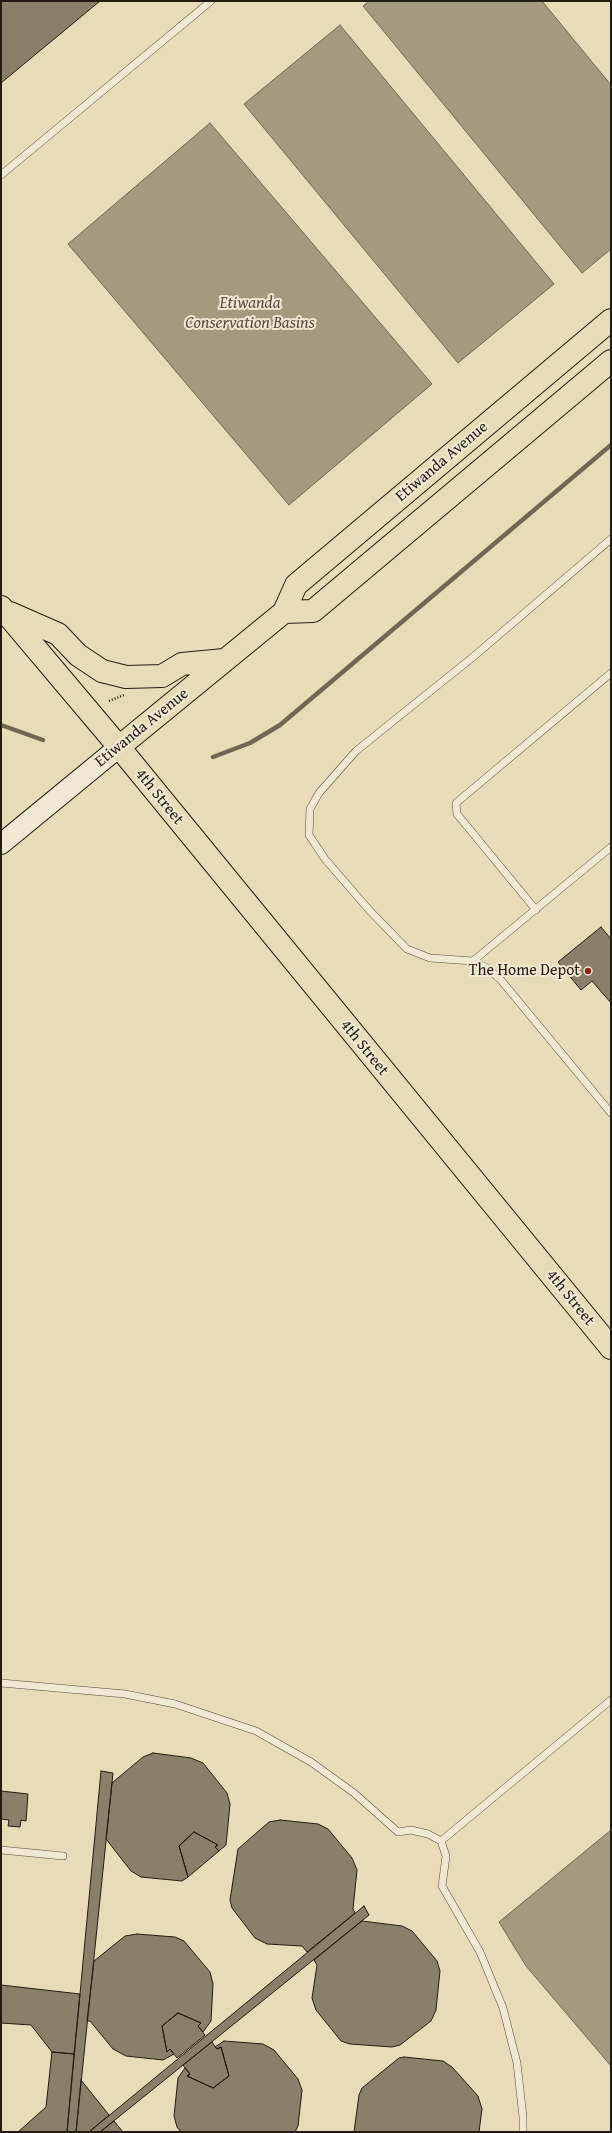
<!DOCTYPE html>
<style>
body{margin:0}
#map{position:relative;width:612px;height:2133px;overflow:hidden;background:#e8dbba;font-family:"Gentium Book Plus",serif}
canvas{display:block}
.frame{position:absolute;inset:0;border:2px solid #241b10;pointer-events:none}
</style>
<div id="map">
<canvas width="612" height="2133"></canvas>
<div class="frame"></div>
</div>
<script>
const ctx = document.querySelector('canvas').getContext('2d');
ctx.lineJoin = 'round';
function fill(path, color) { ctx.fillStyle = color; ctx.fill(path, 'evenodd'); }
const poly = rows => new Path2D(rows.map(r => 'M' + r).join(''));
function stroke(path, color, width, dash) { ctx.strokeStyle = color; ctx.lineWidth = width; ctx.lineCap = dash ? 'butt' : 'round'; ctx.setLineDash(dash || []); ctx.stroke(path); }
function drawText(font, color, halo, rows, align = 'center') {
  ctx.font = font + ' "Gentium Book Plus",serif'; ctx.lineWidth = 4; ctx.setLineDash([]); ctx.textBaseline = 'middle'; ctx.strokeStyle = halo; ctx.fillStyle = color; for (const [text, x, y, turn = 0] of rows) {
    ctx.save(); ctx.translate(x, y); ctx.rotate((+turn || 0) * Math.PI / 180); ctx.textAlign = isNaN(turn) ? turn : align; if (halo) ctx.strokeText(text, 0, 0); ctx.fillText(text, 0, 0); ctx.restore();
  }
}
const water = poly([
 [369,1,542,1,611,85,611,249,582,273,363,6,369,1],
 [340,25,554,284,458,363,244,104,340,25],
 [210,123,432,384,289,505,68,244,210,123],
 [611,1830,611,2066,526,1966,499,1922,611,1830]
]);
fill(water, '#a59a80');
stroke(water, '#716753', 1);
stroke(poly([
 [1,725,43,740],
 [213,757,250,743,280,725,611,445]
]), '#716753', 4.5);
const building = poly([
 [1,1,100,1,1,83,1,1],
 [601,927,611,939,611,1003,592,981,581,990,558,962,601,927],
 [153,1753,191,1758,203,1763,227,1793,230,1804,226,1845,219,1851,215,1847,218,1845,194,1832,179,1846,188,1877,182,1881,141,1877,131,1871,106,1839,112,1783,143,1757,153,1753],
 [101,1771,113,1773,76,2132,67,2132,101,1771],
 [1,1791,28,1794,26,1821,21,1820,20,1827,8,1826,9,1820,1,1819,1,1791],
 [280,1820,318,1824,328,1829,352,1858,357,1870,353,1909,355,1913,307,1952,302,1946,267,1944,255,1938,232,1908,230,1900,238,1849,269,1822,280,1820],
 [194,1832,218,1845,215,1847,219,1851,188,1877,179,1846,194,1832],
 [364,1906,369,1915,100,2132,89,2132,364,1906],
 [362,1921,402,1926,412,1931,437,1961,440,1971,436,2010,431,2021,400,2045,392,2047,350,2044,341,2041,316,2010,312,1998,317,1965,314,1960,362,1921],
 [137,1934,175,1937,184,1941,210,1972,213,1984,211,2021,203,2032,198,2026,201,2023,178,2013,162,2026,167,2052,170,2049,174,2054,163,2060,126,2056,113,2049,90,2021,87,2021,94,1961,125,1936,137,1934],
 [1,1985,80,1994,74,2054,52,2052,31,2025,1,2023,1,1985],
 [178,2013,201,2023,198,2026,205,2035,177,2058,170,2049,167,2052,162,2026,178,2013],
 [224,2041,263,2044,274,2050,298,2079,302,2090,298,2126,295,2132,181,2132,177,2127,174,2116,178,2078,185,2068,190,2074,187,2076,213,2088,229,2076,221,2047,217,2049,215,2047,224,2041],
 [212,2042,217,2049,221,2047,229,2076,213,2088,187,2076,190,2074,183,2065,212,2042],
 [52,2052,74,2054,67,2132,18,2132,46,2107,52,2052],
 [404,2057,443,2061,452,2067,478,2096,482,2109,479,2132,354,2132,359,2095,362,2088,399,2058,404,2057],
 [81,2080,109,2115,89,2132,76,2132,81,2080],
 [114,2121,123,2132,100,2132,114,2121]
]);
fill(building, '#8a7f68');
stroke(building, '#241b10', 1);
const lane = poly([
 [1,175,211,1],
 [611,539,473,657,356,751,319,793,310,809,309,835,325,859,370,911,407,949,430,958,473,961,487,968,500,979,611,1113],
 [536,910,457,814,456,803,611,673],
 [473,961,611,847],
 [1,1683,125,1694,175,1704,256,1731,311,1762,354,1793,398,1832,411,1830,428,1834,441,1841,446,1856,442,1886,480,1952,503,2008,517,2063,523,2117,523,2132],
 [441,1841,611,1700],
 [1,1850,63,1856]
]);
const secondary = poly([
 [1,844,119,747]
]);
const primary = poly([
 [1,607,119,747,611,1348],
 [284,612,313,611,611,361],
 [10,613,58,634,78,655,102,671,126,677,162,676,182,664,224,660],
 [119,747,284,612,296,585,611,320]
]);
stroke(lane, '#554b3a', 8);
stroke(secondary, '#241b10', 22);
stroke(primary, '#241b10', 24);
stroke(poly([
 [109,701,124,695]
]), '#241b10', 2.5, [1, 2]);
stroke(lane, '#f0e8d2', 7);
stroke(secondary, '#f0e8d2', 20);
stroke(primary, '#e8dbba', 22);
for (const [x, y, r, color] of [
 [588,971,4,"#8f2418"]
]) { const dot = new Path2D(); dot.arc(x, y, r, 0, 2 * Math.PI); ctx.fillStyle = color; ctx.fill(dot); stroke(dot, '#f0e8d2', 1.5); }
drawText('16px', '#241b10', '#f0e8d2', [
 ["Etiwanda Avenue",442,462,-40],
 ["Etiwanda Avenue",142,728,-39],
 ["4th Street",159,797,51],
 ["4th Street",364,1048,51],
 ["4th Street",570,1298,51]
]);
drawText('16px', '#241b10', '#f0e8d2', [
 ["The Home Depot",580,971]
], 'right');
drawText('italic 17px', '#584e3d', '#f0e8d2', [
 ["Etiwanda",250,304],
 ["Conservation Basins",250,324]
]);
</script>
